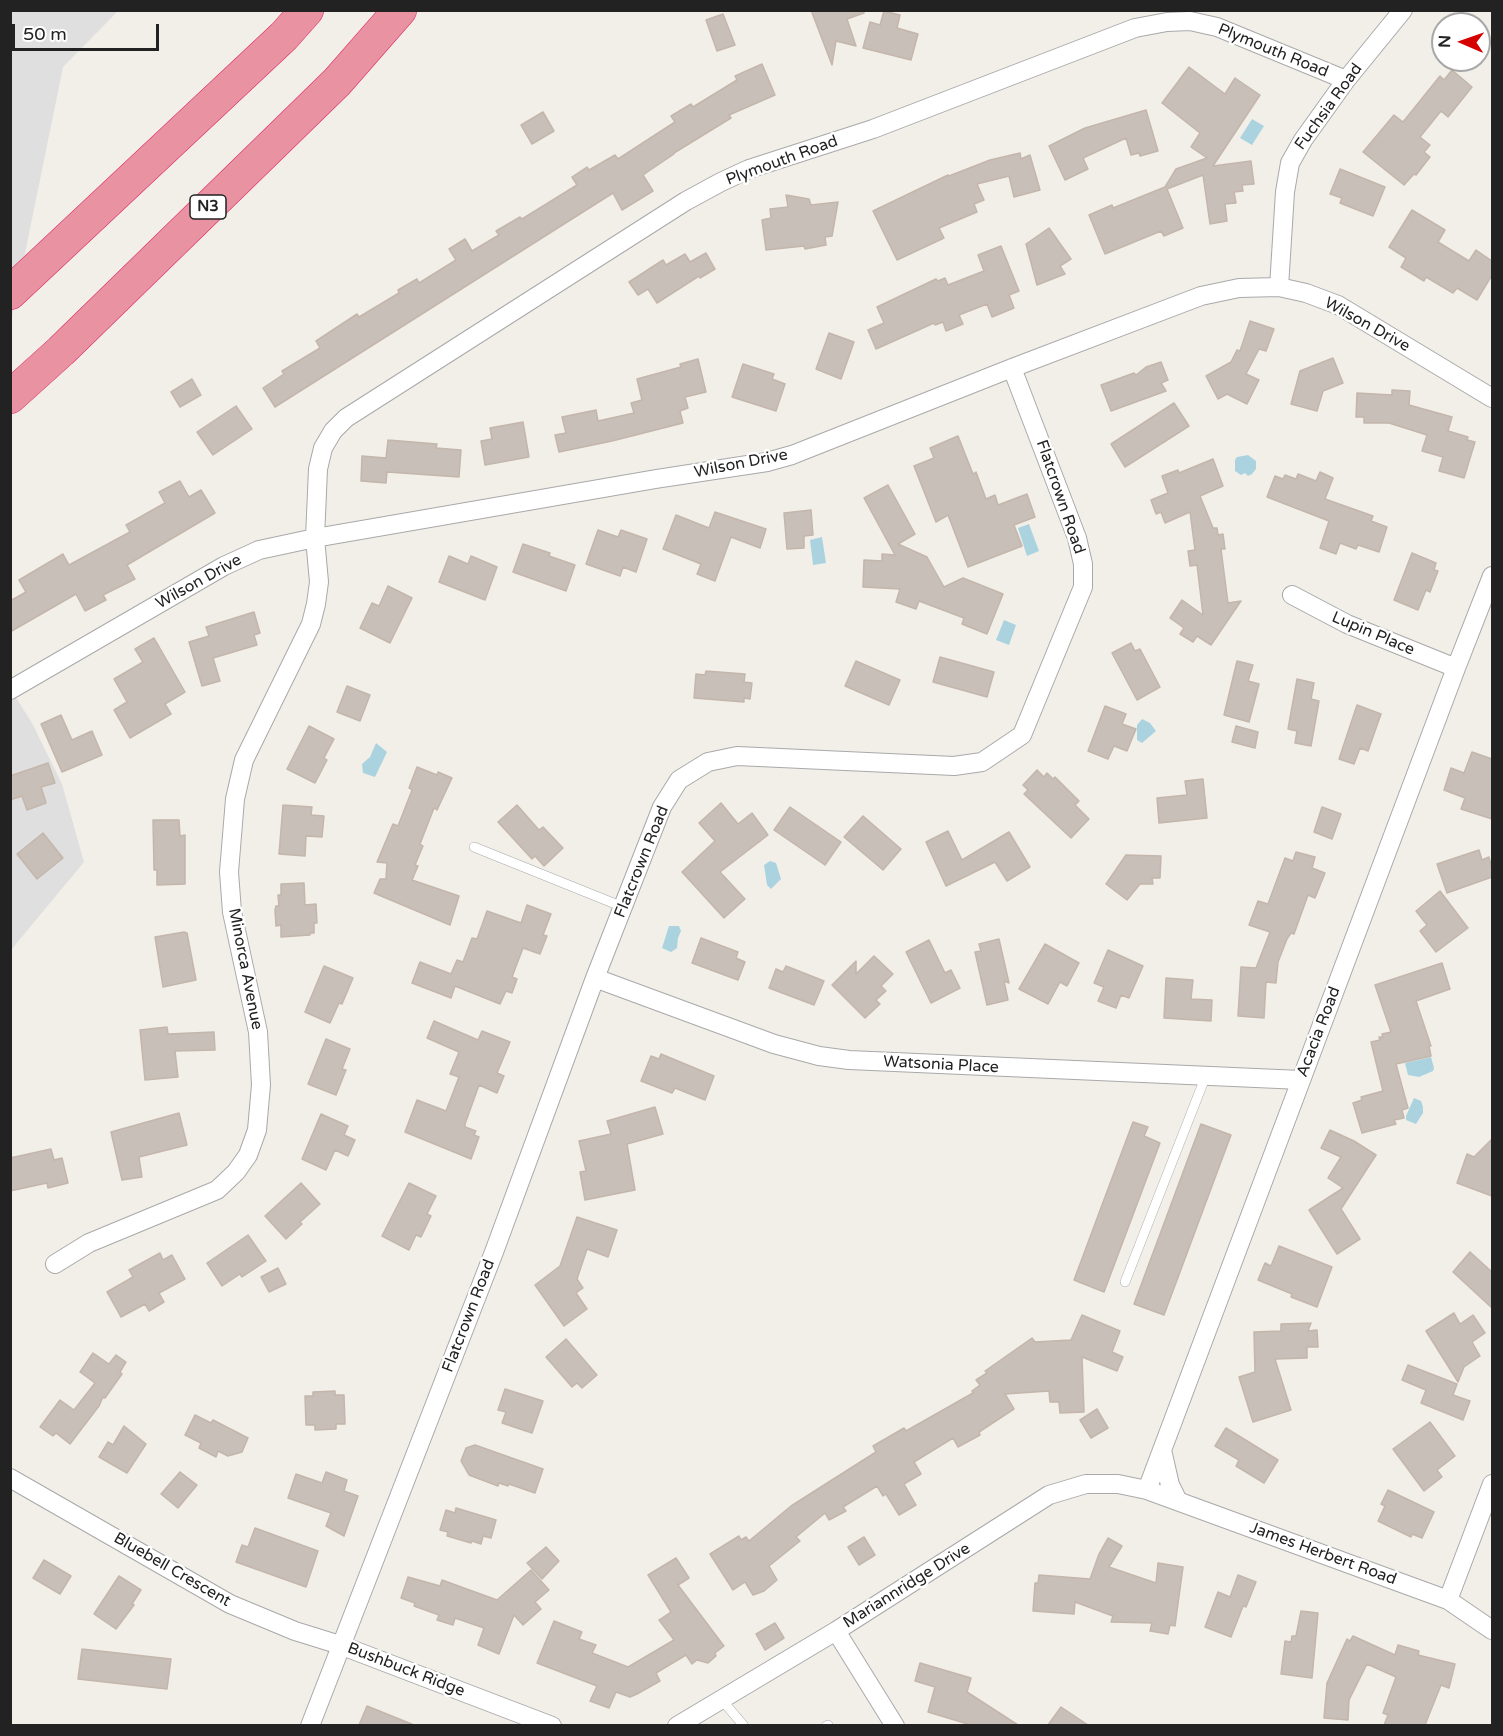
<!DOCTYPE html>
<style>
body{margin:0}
#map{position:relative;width:1503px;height:1736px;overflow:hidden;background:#f2efe9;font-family:"Varela Round",sans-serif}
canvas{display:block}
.frame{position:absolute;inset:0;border:12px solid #222;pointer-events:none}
.north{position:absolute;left:1431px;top:12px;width:60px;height:60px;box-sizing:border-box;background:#fff;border:2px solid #a7a7a7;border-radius:50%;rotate:272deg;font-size:16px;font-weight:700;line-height:24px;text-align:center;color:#222}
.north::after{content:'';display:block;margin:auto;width:21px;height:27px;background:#d40000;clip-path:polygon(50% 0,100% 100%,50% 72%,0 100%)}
.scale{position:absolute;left:12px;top:24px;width:147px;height:27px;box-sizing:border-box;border:3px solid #222;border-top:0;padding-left:8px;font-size:18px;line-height:21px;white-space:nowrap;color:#222;-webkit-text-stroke:4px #fff;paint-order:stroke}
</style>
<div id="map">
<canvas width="1503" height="1736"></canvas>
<div class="frame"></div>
<div class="north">N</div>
<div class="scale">50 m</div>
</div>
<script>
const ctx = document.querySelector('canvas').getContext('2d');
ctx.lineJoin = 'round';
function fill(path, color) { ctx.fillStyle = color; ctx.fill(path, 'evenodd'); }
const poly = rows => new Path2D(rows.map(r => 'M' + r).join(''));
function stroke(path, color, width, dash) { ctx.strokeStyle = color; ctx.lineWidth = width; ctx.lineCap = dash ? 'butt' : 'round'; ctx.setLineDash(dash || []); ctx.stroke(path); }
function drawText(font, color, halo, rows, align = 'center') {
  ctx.font = font + ' "Varela Round",sans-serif'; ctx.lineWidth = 5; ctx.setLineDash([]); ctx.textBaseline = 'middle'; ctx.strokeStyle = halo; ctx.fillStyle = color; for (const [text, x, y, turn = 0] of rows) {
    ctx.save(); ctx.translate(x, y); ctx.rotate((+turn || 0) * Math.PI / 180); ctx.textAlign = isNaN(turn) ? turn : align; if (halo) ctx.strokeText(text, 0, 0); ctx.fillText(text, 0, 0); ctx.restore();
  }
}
fill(poly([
 [11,11,118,11,63,67,11,322],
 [10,688,32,723,62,784,84,862,11,950]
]), '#e0dfdf');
fill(poly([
 [1252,119,1264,126,1252,145,1240,138],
 [1248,455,1256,461,1256,469,1252,474,1248,476,1245,473,1241,475,1235,471,1235,460,1237,457],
 [1029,524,1039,551,1027,556,1018,528],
 [822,537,826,563,813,565,810,540],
 [1004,620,1016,625,1009,645,996,640],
 [1142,719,1150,723,1156,731,1142,743,1137,740,1137,725],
 [376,743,387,752,375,777,363,773,362,764,370,757],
 [770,861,776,863,781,879,771,889,767,885,764,865],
 [669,926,679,926,681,931,678,938,677,948,671,952,662,948],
 [1431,1057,1434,1068,1433,1071,1419,1077,1408,1075,1405,1063],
 [1414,1098,1421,1101,1423,1107,1423,1113,1416,1124,1406,1120,1406,1116]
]), '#aad3df');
const building = poly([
 [811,10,864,10,864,13,847,19,856,46,836,41,832,65,811,10],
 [884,11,900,15,897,28,918,34,911,60,863,48,870,22,880,25,884,11],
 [723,14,735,45,717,51,706,20,723,14],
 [762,64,775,95,729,115,731,118,674,153,674,154,643,175,653,191,622,210,613,193,275,407,263,388,284,374,282,371,320,348,316,341,357,314,359,317,399,293,398,290,417,279,419,283,456,260,449,249,465,239,472,251,499,235,496,231,520,217,522,219,577,185,572,177,587,167,589,170,615,155,618,159,675,122,671,116,691,104,693,107,737,80,735,76,762,64],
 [1189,67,1225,94,1235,78,1260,95,1213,166,1251,161,1254,184,1242,185,1243,191,1234,192,1236,203,1225,204,1227,221,1210,224,1203,175,1167,189,1183,228,1164,236,1161,231,1105,254,1089,215,1112,205,1113,208,1165,187,1176,169,1207,158,1191,147,1200,133,1162,103,1189,67],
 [1452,70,1472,87,1448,117,1441,111,1420,137,1430,145,1424,152,1430,157,1416,175,1414,174,1404,185,1363,152,1394,115,1403,122,1440,76,1444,80,1452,70],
 [1146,110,1158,151,1140,156,1139,153,1131,155,1126,138,1083,158,1088,169,1065,180,1049,146,1085,128,1146,110],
 [543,112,554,131,532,144,521,125,543,112],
 [1020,153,1021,159,1030,155,1040,190,1014,197,1009,176,977,184,984,200,974,204,977,212,939,228,944,238,897,260,873,211,948,175,949,176,990,160,1020,153],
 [1340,169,1385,187,1373,216,1340,203,1342,198,1330,194,1340,169],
 [786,195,809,199,811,205,838,202,832,236,825,237,826,245,805,249,804,246,766,250,762,220,771,218,770,209,788,207,786,195],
 [1412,210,1445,230,1438,242,1469,261,1476,250,1492,261,1492,275,1477,300,1457,288,1453,293,1426,277,1424,281,1401,267,1406,258,1389,247,1412,210],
 [1049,228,1071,259,1060,266,1065,274,1037,285,1026,244,1049,228],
 [1001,246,1019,291,1009,295,1014,308,992,317,987,304,959,315,963,324,946,331,943,322,935,325,934,323,876,349,868,330,884,323,877,307,936,279,938,281,945,278,948,285,984,271,978,255,1001,246],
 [706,253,715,269,700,278,699,276,657,303,648,289,638,295,629,282,663,260,666,265,685,254,690,262,706,253],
 [1250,321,1274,329,1266,351,1259,349,1246,374,1259,380,1247,404,1227,394,1218,399,1206,376,1231,362,1237,350,1240,351,1250,321],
 [829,333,854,342,841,379,816,369,829,333],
 [1333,358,1343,383,1323,391,1317,411,1291,404,1300,371,1333,358],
 [698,359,706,392,685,397,688,408,680,411,683,423,612,441,559,452,555,435,566,433,562,417,596,410,598,421,634,413,631,403,642,400,637,379,681,367,680,364,698,359],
 [1161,362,1168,380,1161,383,1166,391,1111,411,1101,385,1134,373,1136,375,1146,367,1161,362],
 [743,364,774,374,772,379,785,384,776,411,732,397,743,364],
 [192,379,201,395,180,407,171,392,192,379],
 [1392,390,1410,391,1409,405,1452,417,1448,431,1468,437,1467,440,1475,442,1464,478,1439,471,1443,457,1422,451,1427,435,1389,423,1364,423,1364,417,1356,417,1357,393,1392,395,1392,390],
 [1174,403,1189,426,1125,467,1111,444,1174,403],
 [236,406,252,429,213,455,197,432,236,406],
 [523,422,529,457,485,465,481,441,492,439,490,428,523,422],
 [958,436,973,474,976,472,986,499,995,495,998,505,1027,494,1035,517,1014,525,1022,546,968,567,948,515,936,522,914,466,934,458,930,448,958,436],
 [388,440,437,444,436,448,461,450,459,477,387,472,386,483,361,481,362,456,386,458,388,440],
 [1213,459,1223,486,1200,496,1213,528,1217,528,1218,535,1223,534,1225,549,1221,549,1228,603,1241,601,1211,645,1197,636,1193,642,1180,634,1184,628,1170,618,1182,600,1203,615,1197,565,1190,566,1188,551,1195,550,1190,512,1165,523,1161,512,1156,514,1151,500,1168,493,1162,476,1178,470,1179,473,1213,459],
 [1320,472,1333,478,1325,499,1373,516,1371,521,1387,527,1379,552,1358,545,1356,549,1340,543,1336,554,1320,548,1329,521,1267,497,1275,476,1283,479,1285,475,1296,479,1298,474,1316,481,1320,472],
 [180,481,189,497,201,490,215,513,127,565,135,579,103,595,106,600,85,611,76,594,10,632,10,601,26,592,19,580,63,554,69,565,130,532,126,525,165,503,159,492,180,481],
 [888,485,915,534,898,544,927,557,944,587,963,578,1003,594,987,634,962,624,964,618,919,601,916,609,896,602,900,589,863,587,864,560,882,561,882,554,895,555,864,498,888,485],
 [811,510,813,535,804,536,804,548,787,549,784,513,811,510],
 [715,512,766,529,760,548,731,537,715,581,697,574,701,564,663,549,676,515,709,528,715,512],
 [598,530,618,537,621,530,647,539,636,572,623,567,620,576,586,564,598,530],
 [523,544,550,553,549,556,575,565,566,591,513,572,523,544],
 [1412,553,1436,563,1434,570,1438,571,1430,592,1426,590,1418,610,1394,600,1412,553],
 [449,556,468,564,471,556,497,567,485,600,439,582,449,556],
 [388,586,412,598,390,643,360,628,372,603,379,606,388,586],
 [254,612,260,633,254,635,257,645,213,658,220,681,202,686,189,642,209,636,206,627,254,612],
 [154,638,185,692,165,704,171,714,130,738,114,710,127,702,114,679,143,662,135,649,154,638],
 [1131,643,1135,651,1140,649,1160,687,1137,700,1112,653,1131,643],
 [940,657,994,672,987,697,933,682,940,657],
 [856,661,900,680,889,705,845,686,856,661],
 [1237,661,1253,665,1248,681,1259,684,1249,722,1224,715,1237,661],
 [706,671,745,674,744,682,752,683,750,699,744,698,744,702,694,698,696,674,705,675,706,671],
 [1297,679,1314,683,1311,699,1319,701,1311,746,1295,743,1297,731,1288,729,1297,679],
 [347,686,370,695,360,721,337,712,347,686],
 [1357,705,1381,714,1368,751,1360,748,1354,764,1339,759,1357,705],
 [1105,706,1126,714,1122,724,1136,729,1127,751,1114,746,1108,759,1088,751,1105,706],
 [61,715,72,740,92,731,102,755,62,772,41,724,61,715],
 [309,726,334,739,324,758,327,760,315,783,287,769,309,726],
 [1236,726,1258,732,1255,748,1232,742,1236,726],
 [1472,752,1492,759,1492,819,1461,809,1465,798,1444,790,1451,768,1464,773,1472,752],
 [48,763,55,783,41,787,46,803,27,810,22,796,10,800,10,776,48,763],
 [417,767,437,775,438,772,452,778,437,810,434,808,420,844,423,846,415,865,418,866,412,880,459,896,450,925,374,893,380,879,386,879,387,863,377,862,393,824,398,826,412,790,409,788,417,767],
 [1037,770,1044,777,1047,773,1053,779,1055,777,1079,801,1075,805,1089,819,1071,838,1024,794,1028,790,1023,785,1037,770],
 [1203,779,1207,818,1159,823,1157,798,1187,795,1185,781,1203,779],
 [721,803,738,824,752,813,768,835,720,872,745,899,724,918,682,872,715,841,699,823,721,803],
 [283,805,312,807,311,815,324,816,322,837,306,836,305,856,279,854,283,805],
 [517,805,539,830,543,827,563,848,544,866,535,856,532,859,498,822,517,805],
 [790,807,841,842,825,865,774,830,790,807],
 [1322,807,1341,814,1332,839,1314,832,1322,807],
 [863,816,901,849,883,870,844,837,863,816],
 [153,820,179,820,180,836,185,835,185,884,157,885,157,870,154,870,153,820],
 [948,831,962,860,1009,832,1030,867,1007,881,995,862,946,886,926,842,948,831],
 [43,833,63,858,37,879,17,854,43,833],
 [1479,850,1482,860,1489,857,1492,869,1492,877,1447,893,1437,864,1479,850],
 [1296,852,1315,857,1312,868,1325,873,1315,898,1308,895,1294,934,1291,933,1287,939,1278,962,1276,983,1266,982,1264,1018,1238,1016,1241,967,1256,968,1270,932,1249,925,1258,901,1268,904,1285,858,1293,861,1296,852],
 [1126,855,1161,856,1160,878,1152,878,1153,884,1140,884,1127,900,1106,884,1126,855],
 [304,883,305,905,316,904,317,923,314,923,314,933,310,933,310,935,281,937,281,925,276,926,275,910,276,906,279,906,278,895,281,895,281,884,304,883],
 [1440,891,1468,928,1436,952,1420,931,1427,925,1416,911,1440,891],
 [527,905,551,914,543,935,547,936,540,954,523,948,512,977,517,979,512,993,506,991,500,1004,455,986,451,998,412,983,420,962,451,974,457,960,463,962,472,938,477,939,487,911,521,923,527,905],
 [184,932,187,933,196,980,163,987,155,937,184,932],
 [701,938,738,952,736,958,745,962,738,980,692,963,701,938],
 [999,939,1009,983,1004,981,1008,1000,987,1005,975,952,981,951,979,944,999,939],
 [929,940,945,973,951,970,960,988,931,1003,906,952,929,940],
 [1045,944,1079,963,1067,986,1060,982,1048,1004,1019,989,1045,944],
 [1108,950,1143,966,1129,998,1121,995,1116,1008,1098,1001,1104,987,1094,983,1108,950],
 [874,956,893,974,881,986,886,991,876,1000,880,1004,865,1018,832,985,856,961,856,974,874,956],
 [1442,963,1450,989,1416,1001,1431,1046,1429,1046,1431,1056,1396,1064,1408,1108,1402,1110,1404,1118,1394,1120,1396,1124,1362,1133,1353,1103,1362,1100,1361,1097,1383,1091,1371,1042,1380,1040,1379,1037,1383,1037,1382,1034,1391,1032,1375,985,1442,963],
 [324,966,353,978,342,1004,339,1003,330,1023,305,1012,324,966],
 [786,966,824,981,814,1005,769,988,776,969,783,972,786,966],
 [1166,978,1193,980,1191,999,1212,1000,1211,1021,1164,1018,1166,978],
 [434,1021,478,1040,482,1031,510,1042,497,1073,504,1076,497,1093,479,1085,465,1124,465,1127,476,1131,474,1135,479,1137,471,1159,405,1132,417,1100,446,1111,459,1077,450,1074,459,1052,427,1038,434,1021],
 [167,1027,168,1034,214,1032,215,1050,175,1051,178,1077,145,1080,140,1030,167,1027],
 [326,1039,350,1049,342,1069,346,1070,336,1095,308,1084,326,1039],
 [661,1054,714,1076,705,1100,675,1088,672,1093,641,1081,651,1056,659,1059,661,1054],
 [655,1107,663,1134,627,1144,635,1190,585,1200,580,1172,586,1171,579,1141,611,1134,607,1121,655,1107],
 [179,1113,187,1145,139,1157,142,1177,122,1180,111,1132,179,1113],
 [321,1114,348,1126,344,1135,355,1140,348,1156,335,1150,326,1170,302,1159,321,1114],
 [1133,1122,1148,1127,1144,1136,1160,1143,1104,1292,1074,1280,1133,1122],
 [1201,1124,1231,1135,1164,1315,1134,1304,1201,1124],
 [1330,1130,1354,1141,1376,1155,1341,1209,1360,1239,1337,1254,1309,1210,1343,1188,1328,1178,1341,1157,1321,1148,1330,1130],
 [1492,1139,1492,1196,1457,1183,1467,1154,1474,1157,1492,1139],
 [51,1149,54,1160,62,1158,68,1183,48,1188,47,1183,10,1191,10,1158,51,1149],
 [301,1183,320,1204,300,1222,302,1224,286,1239,265,1216,301,1183],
 [409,1183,436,1196,427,1214,431,1216,421,1237,416,1235,409,1250,382,1236,409,1183],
 [577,1217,617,1230,608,1257,587,1249,577,1279,583,1288,576,1293,587,1309,564,1326,535,1285,560,1266,577,1217],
 [248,1235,266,1261,242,1277,240,1274,222,1286,207,1263,248,1235],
 [1279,1246,1332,1267,1317,1307,1291,1297,1292,1294,1258,1280,1265,1263,1271,1266,1279,1246],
 [1470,1252,1492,1272,1492,1308,1453,1272,1470,1252],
 [160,1253,163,1260,172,1255,185,1279,159,1293,164,1302,149,1311,145,1304,121,1317,107,1292,133,1277,129,1270,160,1253],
 [278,1268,286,1284,269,1292,261,1277,278,1268],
 [1454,1313,1460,1324,1473,1315,1485,1333,1472,1342,1480,1356,1464,1367,1458,1382,1426,1331,1454,1313],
 [1082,1315,1120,1331,1112,1352,1123,1357,1117,1371,1082,1357,1084,1412,1060,1413,1059,1402,1050,1402,1049,1391,1005,1394,1014,1409,979,1432,980,1435,958,1447,953,1438,914,1462,921,1474,904,1484,916,1505,899,1515,886,1494,883,1496,877,1486,843,1507,846,1511,829,1520,825,1513,796,1537,800,1541,769,1566,777,1580,764,1591,753,1595,745,1582,733,1590,710,1554,739,1536,741,1540,746,1537,749,1541,791,1506,876,1452,873,1446,904,1428,906,1431,973,1393,972,1391,980,1385,976,1380,987,1373,985,1371,1032,1338,1035,1342,1071,1340,1082,1315],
 [1311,1323,1308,1331,1317,1330,1318,1347,1307,1347,1307,1358,1275,1359,1291,1410,1253,1422,1239,1377,1255,1372,1254,1332,1281,1331,1281,1324,1311,1323],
 [566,1339,597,1375,582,1388,577,1383,572,1387,546,1357,566,1339],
 [93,1353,109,1364,116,1355,126,1362,120,1372,122,1374,105,1398,103,1397,99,1406,70,1444,56,1433,53,1436,40,1427,60,1400,74,1410,95,1383,80,1372,93,1353],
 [1408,1365,1457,1384,1453,1395,1470,1401,1463,1420,1421,1403,1426,1390,1402,1380,1408,1365],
 [505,1389,543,1401,532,1433,502,1423,506,1412,498,1410,505,1389],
 [335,1391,335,1395,344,1395,345,1424,336,1424,336,1429,315,1430,315,1425,306,1425,305,1396,313,1396,313,1392,335,1391],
 [1097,1409,1108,1428,1091,1438,1080,1420,1097,1409],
 [195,1415,211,1423,213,1420,248,1438,242,1452,228,1456,218,1451,216,1457,199,1448,201,1443,185,1435,195,1415],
 [1430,1422,1455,1456,1437,1470,1442,1477,1424,1491,1393,1449,1430,1422],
 [124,1426,146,1444,127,1473,99,1457,108,1442,113,1445,124,1426],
 [1226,1428,1278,1460,1264,1483,1236,1466,1239,1460,1215,1446,1226,1428],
 [475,1445,543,1469,535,1493,509,1484,508,1486,499,1483,498,1486,469,1475,461,1461,466,1448,475,1445],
 [180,1472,197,1485,178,1508,161,1494,180,1472],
 [326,1472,347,1480,344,1491,358,1496,344,1536,326,1526,331,1513,288,1498,296,1474,322,1483,326,1472],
 [1388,1490,1434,1512,1422,1538,1412,1534,1411,1537,1378,1521,1385,1506,1381,1504,1388,1490],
 [456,1508,496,1520,491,1538,483,1536,481,1544,472,1541,471,1543,447,1536,448,1532,440,1530,446,1510,455,1513,456,1508],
 [255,1528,318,1551,306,1587,236,1562,242,1545,248,1547,255,1528],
 [864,1537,875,1555,859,1565,848,1547,864,1537],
 [1108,1538,1122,1546,1109,1567,1156,1583,1158,1563,1183,1567,1175,1626,1170,1625,1168,1634,1150,1631,1152,1623,1111,1622,1113,1616,1075,1602,1074,1614,1033,1611,1035,1583,1038,1583,1039,1575,1090,1579,1099,1554,1108,1538],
 [546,1547,559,1561,542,1579,527,1563,546,1547],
 [676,1558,689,1578,678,1585,724,1646,715,1653,716,1656,708,1663,697,1660,692,1664,686,1655,656,1673,660,1681,637,1694,630,1697,616,1692,609,1708,590,1701,597,1686,537,1663,554,1621,582,1632,579,1639,596,1645,592,1653,628,1667,674,1640,659,1620,671,1612,648,1575,676,1558],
 [44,1560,71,1576,60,1594,33,1578,44,1560],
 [531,1570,549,1590,535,1602,541,1609,523,1625,514,1615,499,1654,478,1645,484,1628,455,1618,453,1625,437,1620,439,1615,414,1606,415,1603,401,1598,408,1577,440,1586,442,1580,497,1600,531,1570],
 [1238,1575,1256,1582,1246,1607,1243,1606,1231,1637,1205,1627,1218,1592,1230,1597,1238,1575],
 [119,1576,141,1590,132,1604,134,1605,116,1629,94,1614,119,1576],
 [1301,1611,1318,1613,1312,1678,1281,1674,1285,1641,1291,1642,1292,1636,1296,1636,1301,1611],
 [775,1623,784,1638,765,1650,756,1634,775,1623],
 [1353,1636,1395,1655,1398,1645,1419,1651,1418,1655,1455,1664,1449,1688,1441,1685,1425,1725,1384,1725,1388,1715,1383,1713,1396,1677,1367,1664,1349,1700,1348,1720,1324,1718,1327,1683,1347,1639,1350,1641,1353,1636],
 [82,1649,171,1659,167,1689,78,1679,82,1649],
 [920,1663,971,1678,967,1692,1018,1725,971,1725,928,1712,935,1687,915,1681,920,1663],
 [367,1706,414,1725,359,1725,367,1706],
 [1061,1707,1088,1725,1048,1725,1061,1707]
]);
fill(building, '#c7bfb8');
stroke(building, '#c4b6ab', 1.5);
const lane = poly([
 [474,847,623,907],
 [1125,1282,1205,1078],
 [721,1699,744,1726],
 [826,1726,828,1725]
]);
const street = poly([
 [1279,287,1285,192,1290,163,1303,140,1346,80,1403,10],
 [1292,595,1347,624,1456,668],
 [10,690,224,566,259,550,315,538,656,479,767,462,792,455,1012,368,1201,296,1239,288,1279,287,1306,293,1338,305,1492,398],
 [595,978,774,1044,819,1056,849,1060,1301,1080],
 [55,1264,89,1243,217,1190,236,1172,248,1155,257,1130,261,1085,258,1032,232,912,229,872,235,799,244,760,311,624,316,604,319,582,315,538,318,469,323,448,333,431,346,418,686,201,721,182,749,169,873,129,1135,28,1167,22,1190,21,1217,27,1346,80],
 [1162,1450,1170,1485,1178,1501],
 [10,1478,230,1604,295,1631,340,1645,552,1726],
 [1147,1490,1456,668,1492,576],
 [1448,1600,1492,1484],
 [836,1631,895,1726],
 [310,1726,494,1252,595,978,662,807,679,780,708,762,737,756,954,766,982,762,1022,735,1083,587,1083,564,1077,538,1012,368],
 [677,1726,836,1631,1049,1495,1086,1484,1118,1484,1147,1490,1448,1600,1492,1630]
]);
const highway = poly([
 [10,293,284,36,307,10],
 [10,397,61,351,337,82,400,10]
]);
stroke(lane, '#a9a9a9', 10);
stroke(street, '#a9a9a9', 20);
stroke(highway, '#dc2a67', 34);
stroke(lane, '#fff', 9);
stroke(street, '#fff', 18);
stroke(highway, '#e892a2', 33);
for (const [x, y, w] of [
 [208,207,36]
]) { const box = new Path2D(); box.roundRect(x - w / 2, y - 12, w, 24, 4.5); ctx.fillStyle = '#fff'; ctx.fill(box); stroke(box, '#222', 1.5); }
drawText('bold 15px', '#222', null, [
 ["N3",208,207]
]);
drawText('16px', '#222', '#fff', [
 ["Plymouth Road",1273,51,22],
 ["Fuchsia Road",1329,107,-54],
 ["Plymouth Road",782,161,-20],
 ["Wilson Drive",1367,325,29],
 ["Wilson Drive",741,464,-11],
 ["Flatcrown Road",1060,497,71],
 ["Wilson Drive",199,582,-29],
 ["Lupin Place",1373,634,23],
 ["Flatcrown Road",642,862,-68],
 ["Minorca Avenue",245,969,79],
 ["Acacia Road",1319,1032,-69],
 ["Watsonia Place",941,1065,3],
 ["Flatcrown Road",469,1316,-69],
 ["James Herbert Road",1323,1554,20],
 ["Bluebell Crescent",172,1570,30],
 ["Mariannridge Drive",907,1586,-32],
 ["Bushbuck Ridge",406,1670,21]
]);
</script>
